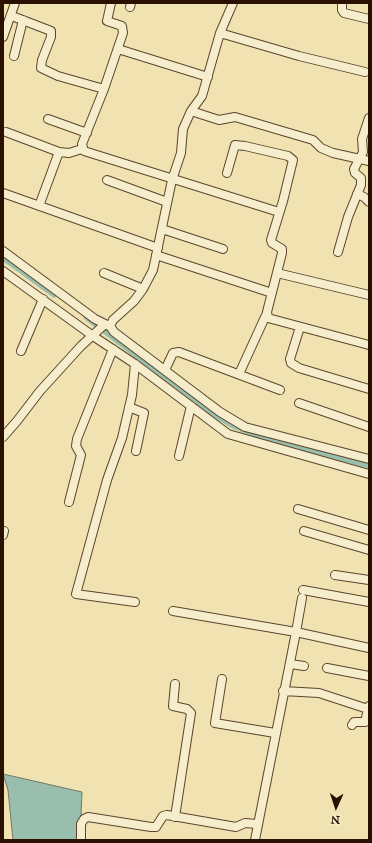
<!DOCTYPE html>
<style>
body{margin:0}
#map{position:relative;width:372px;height:843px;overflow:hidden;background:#f0e3b1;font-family:"IM FELL Great Primer",serif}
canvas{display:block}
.frame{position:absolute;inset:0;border:4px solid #291000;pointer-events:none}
.north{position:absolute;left:316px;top:787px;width:40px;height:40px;-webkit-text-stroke:3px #f5edcc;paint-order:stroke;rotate:183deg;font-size:11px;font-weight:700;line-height:16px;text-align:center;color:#291000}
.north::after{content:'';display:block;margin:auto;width:14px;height:18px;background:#291000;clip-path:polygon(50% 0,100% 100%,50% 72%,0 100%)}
</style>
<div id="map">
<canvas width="372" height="843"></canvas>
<div class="frame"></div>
<div class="north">N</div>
</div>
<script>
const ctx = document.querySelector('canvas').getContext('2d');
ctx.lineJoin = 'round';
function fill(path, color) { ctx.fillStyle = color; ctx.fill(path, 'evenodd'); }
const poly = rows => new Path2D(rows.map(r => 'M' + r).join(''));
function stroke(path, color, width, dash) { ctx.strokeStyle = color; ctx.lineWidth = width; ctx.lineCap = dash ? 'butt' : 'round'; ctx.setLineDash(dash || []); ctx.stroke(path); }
const water = poly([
 [3,774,82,792,80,840,13,840,8,790,3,774]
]);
fill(water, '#9abead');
stroke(water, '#6d7868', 1);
stroke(poly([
 [3,257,54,294],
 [87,317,212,412,233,425,256,434,369,465]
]), '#9abead', 7);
const minor = poly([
 [111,3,107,21,122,26,123,33,104,89,82,144,84,151,279,212],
 [233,3,220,33,202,96,191,111,183,129,181,153,172,180,153,270,143,289,134,301,113,320,110,326,114,332,220,412,245,427,369,459],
 [342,3,342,10,344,13,369,19],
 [130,7,131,3],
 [12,16,51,31,51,37,42,60,41,68,58,76,104,89],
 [220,33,299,56,365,72],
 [3,37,15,3],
 [118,49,208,77],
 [14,56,23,20],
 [191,111,219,120,235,117,313,140,321,148,333,153,369,161],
 [48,119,87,133],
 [6,132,59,152,69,153,82,149],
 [227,173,235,145,245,146,288,156,293,160,283,201,271,240,272,243,282,249,282,253,267,312,268,318,369,345],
 [107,180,167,202],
 [3,193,158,248],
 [357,194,364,197,369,202],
 [39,206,59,152],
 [162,229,223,249],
 [3,251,95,319,109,326],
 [338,252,348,217,361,185,361,178,355,173,354,169,363,152,362,139,369,118],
 [156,255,272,293],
 [3,271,93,336,135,364,228,434,369,474],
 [104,273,143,289],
 [277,273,369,295],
 [300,327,290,359,291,363,299,368,369,389],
 [21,351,43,299],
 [165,370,173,353,179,352,280,390],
 [239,374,266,315],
 [299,403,369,427],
 [129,407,144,413,136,451],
 [3,437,17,421,40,391,81,346,105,324],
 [179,456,191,406],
 [69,502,81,455,76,446,77,439,113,349],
 [298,509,369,530],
 [304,531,369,550],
 [3,535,4,531],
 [335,575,369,580],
 [303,590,369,602],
 [302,598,296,632,369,648],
 [135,602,76,594,107,480,122,438,132,395,135,364],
 [173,611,296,632,255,840],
 [290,664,304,666],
 [327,668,369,676],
 [222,679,215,723,275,733],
 [283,691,319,693,368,709,369,706],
 [352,725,354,722,365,722,368,709],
 [175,817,191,713,187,709,173,706,175,684],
 [81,840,81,824,84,819,88,817,151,827,156,827,163,816,167,815,236,827,245,823,257,824]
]);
stroke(minor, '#5b452c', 10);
stroke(minor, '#f5edcc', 8);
</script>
